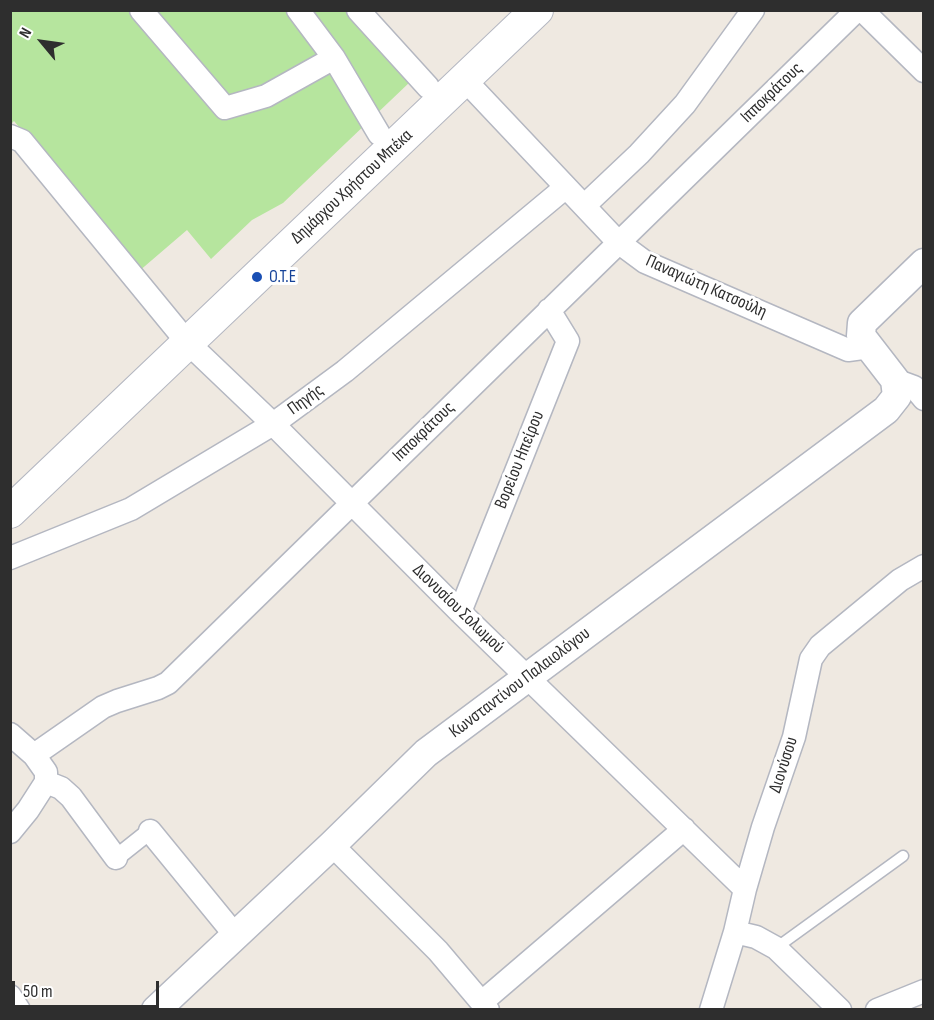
<!DOCTYPE html>
<meta charset="utf-8">
<style>
body{margin:0}
#map{position:relative;width:934px;height:1020px;overflow:hidden;background:#efe9e1;font-family:"Sofia Sans Condensed",sans-serif}
canvas{display:block}
.frame{position:absolute;inset:0;border:12px solid #2e2e2e;pointer-events:none}
.north{position:absolute;left:12px;top:12px;width:60px;height:60px;-webkit-text-stroke:4px #fff;paint-order:stroke;rotate:299deg;font-size:16px;font-weight:700;line-height:24px;text-align:center;color:#2e2e2e}
.north::after{content:'';display:block;margin:auto;width:21px;height:27px;background:#2e2e2e;clip-path:polygon(50% 0,100% 100%,50% 72%,0 100%)}
.scale{position:absolute;left:12px;top:981px;width:147px;height:27px;box-sizing:border-box;border:3px solid #2e2e2e;border-top:0;padding-left:8px;font-size:18px;line-height:21px;white-space:nowrap;color:#2e2e2e;-webkit-text-stroke:4px #fff;paint-order:stroke}
</style>
<div id="map">
<canvas width="934" height="1020"></canvas>
<div class="frame"></div>
<div class="north">N</div>
<div class="scale">50 m</div>
</div>
<script>
const ctx = document.querySelector('canvas').getContext('2d');
ctx.lineJoin = 'round';
function fill(path, color) { ctx.fillStyle = color; ctx.fill(path, 'evenodd'); }
const poly = rows => new Path2D(rows.map(r => 'M' + r).join(''));
function stroke(path, color, width, dash) { ctx.strokeStyle = color; ctx.lineWidth = width; ctx.lineCap = dash ? 'butt' : 'round'; ctx.setLineDash(dash || []); ctx.stroke(path); }
function drawText(font, color, halo, rows, align = 'center') {
  ctx.font = font + ' "Sofia Sans Condensed",sans-serif'; ctx.lineWidth = 6; ctx.setLineDash([]); ctx.textBaseline = 'middle'; ctx.strokeStyle = halo; ctx.fillStyle = color; for (const [text, x, y, turn = 0] of rows) {
    ctx.save(); ctx.translate(x, y); ctx.rotate((+turn || 0) * Math.PI / 180); ctx.textAlign = isNaN(turn) ? turn : align; if (halo) ctx.strokeText(text, 0, 0); ctx.fillText(text, 0, 0); ctx.restore();
  }
}
fill(poly([
 [11,11,347,11,411,81,283,203,252,220,211,259,187,230,138,272,14,121,11,124]
]), '#b6e59e');
const service = poly([
 [776,948,903,856]
]);
const pedestrian = poly([
 [116,858,150,831]
]);
const minor = poly([
 [141,10,225,108,266,96,334,58],
 [298,10,334,58,379,134],
 [358,10,428,87],
 [862,10,924,71],
 [465,80,618,242,645,262,848,350,870,347],
 [10,136,22,141,187,342,273,424,460,612,745,889],
 [584,206,639,154,685,104,753,10],
 [895,380,914,387,924,399],
 [10,558,131,509,273,424,345,371,566,187],
 [460,612,568,341,549,310],
 [10,734,34,755],
 [46,782,61,788,71,797,116,858],
 [150,831,235,935],
 [10,832,28,810,46,782,46,772,34,755,103,707,117,701,158,688,168,683,857,10],
 [332,845,438,951,488,1010],
 [735,932,756,937,776,948,840,1010],
 [10,996,19,1010],
 [482,1002,684,829],
 [711,1010,735,932,745,889,763,827,794,737,811,659,820,646,900,580,924,566],
 [877,1010,924,991]
]);
const tertiary = poly([
 [156,1010,332,845,426,753,886,410,897,396,895,380,861,336,862,323,924,263]
]);
const secondary = poly([
 [10,512,537,10]
]);
stroke(service, '#b4b7c1', 13);
stroke(pedestrian, '#b4b7c1', 19);
stroke(minor, '#b4b7c1', 25);
stroke(tertiary, '#b4b7c1', 31);
stroke(secondary, '#b4b7c1', 34);
stroke(service, '#fff', 10);
stroke(pedestrian, '#fff', 16);
stroke(minor, '#fff', 22);
stroke(tertiary, '#fff', 28);
stroke(secondary, '#fff', 32);
for (const [x, y, r, color] of [
 [257,277,6,"#1a4fb4"]
]) { const dot = new Path2D(); dot.arc(x, y, r, 0, 2 * Math.PI); ctx.fillStyle = color; ctx.fill(dot); stroke(dot, '#fff', 2); }
drawText('18px', '#2e2e2e', '#fff', [
 ["Ιπποκράτους",772,93,-44],
 ["Δημάρχου Χρήστου Μπέκα",352,187,-43],
 ["Παναγιώτη Κατσούλη",706,287,24],
 ["Πηγής",306,400,-36],
 ["Ιπποκράτους",424,432,-44],
 ["Βορείου Ηπείρου",520,460,-68],
 ["Διονυσίου Σολωμού",458,609,44],
 ["Κωνσταντίνου Παλαιολόγου",520,683,-37],
 ["Διονύσου",784,765,-72]
]);
drawText('18px', '#164399', '#fff', [
 ["Ο.Τ.Ε",269,277]
], 'left');
</script>
